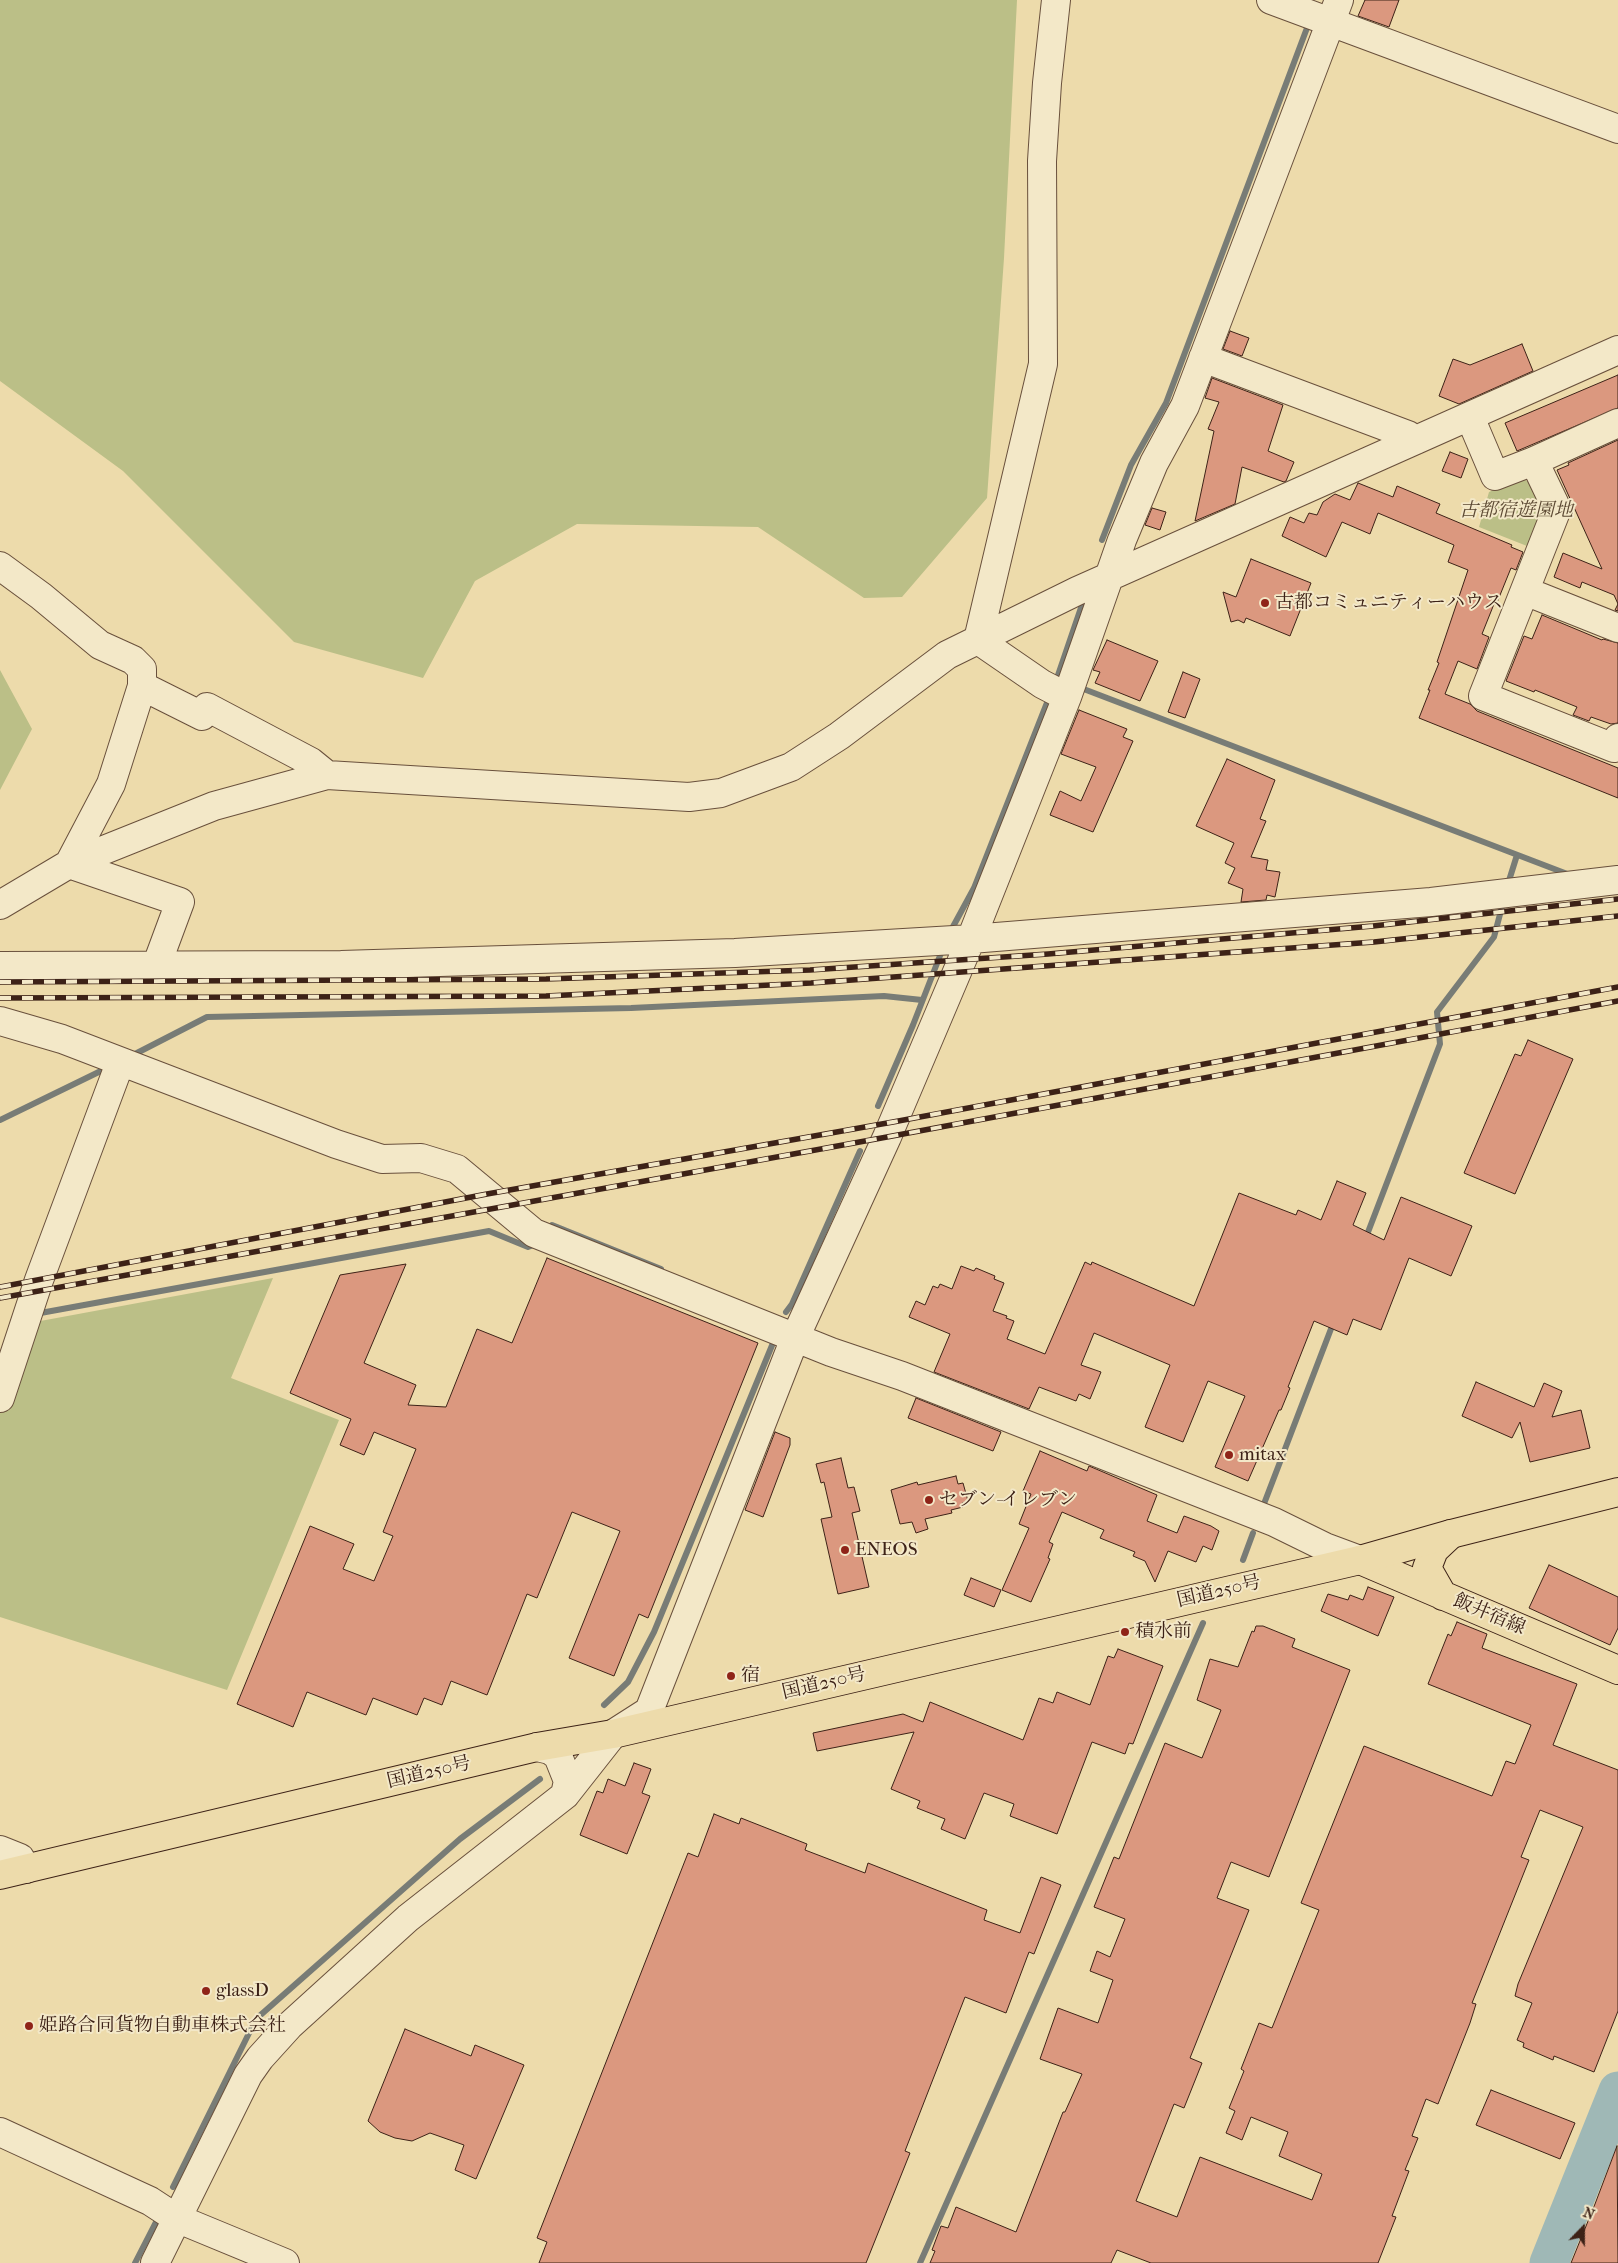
<!DOCTYPE html>
<meta charset="utf-8">
<style>
body{margin:0}
#map{position:relative;width:1618px;height:2263px;overflow:hidden;background:#eddbab;font-family:"IM FELL French Canon",serif}
canvas{display:block}
.north{position:absolute;left:1558px;top:2203px;width:50px;height:50px;-webkit-text-stroke:4px #f3e8c8;paint-order:stroke;rotate:22deg;font-size:14px;font-weight:700;line-height:20px;text-align:center;color:#3d2217}
.north::after{content:'';display:block;margin:auto;width:18px;height:22px;background:#3d2217;clip-path:polygon(50% 0,100% 100%,50% 72%,0 100%)}
</style>
<div id="map">
<canvas width="1618" height="2263"></canvas>
<div class="north">N</div>
</div>
<script>
const ctx = document.querySelector('canvas').getContext('2d');
ctx.lineJoin = 'round';
function fill(path, color) { ctx.fillStyle = color; ctx.fill(path, 'evenodd'); }
const poly = rows => new Path2D(rows.map(r => 'M' + r).join(''));
function stroke(path, color, width, dash) { ctx.strokeStyle = color; ctx.lineWidth = width; ctx.lineCap = dash ? 'butt' : 'round'; ctx.setLineDash(dash || []); ctx.stroke(path); }
function drawText(font, color, halo, rows, align = 'center') {
  ctx.font = font + ' "IM FELL French Canon","Noto Serif JP",serif'; ctx.lineWidth = 4; ctx.setLineDash([]); ctx.textBaseline = 'middle'; ctx.strokeStyle = halo; ctx.fillStyle = color; for (const [text, x, y, turn = 0] of rows) {
    ctx.save(); ctx.translate(x, y); ctx.rotate((+turn || 0) * Math.PI / 180); ctx.textAlign = isNaN(turn) ? turn : align; if (halo) ctx.strokeText(text, 0, 0); ctx.fillText(text, 0, 0); ctx.restore();
  }
}
fill(poly([
 [0,0,1017,0,1004,258,987,498,902,597,864,598,758,527,577,524,475,581,423,678,294,642,123,471,0,381],
 [1520,478,1535,484,1545,503,1532,548,1479,527,1489,492],
 [0,670,32,729,0,790],
 [273,1278,231,1378,339,1420,227,1690,0,1617,0,1412,35,1322]
]), '#bbbf87');
stroke(poly([
 [1102,540,1131,465,1166,403,1310,20],
 [1055,684,1085,596],
 [1081,688,1570,875],
 [1507,887,1517,855],
 [949,934,974,888,1050,695],
 [133,1055,207,1017,631,1008,884,996,922,1000],
 [878,1106,913,1025,943,948],
 [0,1120,107,1068],
 [552,1225,661,1269],
 [1365,1240,1440,1044,1437,1012,1494,937,1504,899],
 [786,1312,792,1304,860,1151],
 [35,1314,489,1231,528,1247,536,1244],
 [1262,1509,1334,1321],
 [1243,1560,1253,1533],
 [604,1705,628,1682,654,1632,773,1343],
 [173,2187,256,2019,460,1839,540,1779],
 [135,2263,156,2222],
 [920,2263,1203,1623]
]), '#787c76', 6);
stroke(poly([
 [1549,2263,1618,2091]
]), '#9fb8b6', 39);
const building = poly([
 [1365,0,1399,0,1389,27,1358,16,1365,0],
 [1230,331,1249,338,1242,356,1223,349,1230,331],
 [1522,344,1533,371,1459,404,1439,396,1453,359,1470,365,1522,344],
 [1618,375,1618,408,1517,451,1505,423,1618,375],
 [1212,378,1283,405,1268,451,1294,462,1286,481,1284,482,1242,467,1235,504,1195,521,1214,431,1208,429,1219,402,1205,398,1212,378],
 [1618,440,1618,611,1615,610,1618,604,1614,595,1582,582,1580,588,1554,577,1563,553,1602,569,1557,470,1569,465,1568,463,1618,440],
 [1450,452,1468,459,1461,478,1442,471,1450,452],
 [1358,483,1393,497,1397,486,1440,504,1436,513,1512,545,1511,547,1523,552,1516,570,1511,568,1496,605,1494,604,1482,634,1489,637,1477,669,1458,661,1445,694,1470,704,1477,711,1618,768,1618,798,1419,718,1430,690,1428,690,1439,663,1437,662,1468,570,1448,562,1454,545,1378,513,1370,534,1342,522,1326,557,1282,536,1290,517,1304,523,1309,513,1317,515,1323,502,1335,494,1350,500,1358,483],
 [1152,508,1166,512,1160,530,1145,525,1152,508],
 [1251,559,1311,583,1290,636,1246,618,1244,623,1238,620,1231,622,1223,592,1236,597,1251,559],
 [1542,615,1602,640,1603,639,1618,643,1618,723,1611,724,1591,717,1589,721,1573,715,1577,707,1535,690,1534,692,1506,681,1524,636,1532,639,1542,615],
 [1107,640,1158,661,1140,701,1095,683,1100,672,1093,670,1107,640],
 [1183,672,1200,679,1185,718,1168,712,1183,672],
 [1079,710,1127,729,1123,737,1133,741,1093,832,1050,815,1060,791,1081,801,1096,767,1061,754,1079,710],
 [1227,759,1275,780,1260,819,1266,821,1251,857,1268,860,1266,870,1280,872,1275,897,1267,895,1266,900,1241,902,1243,889,1228,883,1235,868,1225,863,1234,843,1196,826,1227,759],
 [1528,1040,1573,1059,1515,1194,1464,1173,1515,1054,1521,1056,1528,1040],
 [1337,1181,1366,1193,1353,1225,1384,1240,1401,1197,1472,1226,1451,1276,1409,1258,1381,1330,1353,1319,1347,1335,1314,1321,1288,1387,1290,1388,1281,1410,1279,1410,1248,1481,1215,1467,1245,1396,1208,1381,1183,1442,1145,1427,1170,1365,1094,1333,1081,1365,1101,1372,1090,1399,1079,1394,1076,1401,1039,1387,1029,1409,934,1372,950,1334,909,1317,916,1301,925,1305,933,1286,938,1288,940,1284,952,1289,961,1266,974,1271,976,1268,995,1276,994,1279,1004,1283,993,1311,1007,1316,1006,1318,1014,1321,1007,1339,1045,1354,1085,1262,1091,1265,1092,1262,1194,1306,1239,1193,1296,1215,1298,1210,1321,1220,1337,1181],
 [547,1258,758,1343,648,1618,639,1614,614,1676,569,1658,620,1531,572,1512,537,1598,527,1594,487,1695,451,1681,442,1705,424,1698,417,1715,373,1698,366,1715,307,1692,293,1727,237,1704,310,1526,354,1544,343,1569,374,1581,393,1536,383,1532,416,1449,374,1432,364,1455,340,1445,351,1419,290,1393,340,1275,406,1264,364,1363,416,1385,408,1405,446,1407,477,1329,512,1343,547,1258],
 [1476,1382,1534,1407,1544,1383,1562,1391,1552,1417,1581,1410,1590,1448,1530,1462,1520,1422,1512,1438,1462,1416,1476,1382],
 [916,1398,1001,1432,993,1451,908,1418,916,1398],
 [775,1432,790,1438,790,1445,763,1517,745,1510,775,1432],
 [1040,1451,1087,1471,1089,1466,1157,1495,1147,1521,1177,1533,1184,1516,1211,1526,1219,1531,1212,1550,1203,1546,1196,1562,1168,1551,1155,1582,1145,1561,1133,1556,1135,1552,1100,1538,1104,1530,1062,1512,1049,1542,1053,1544,1048,1558,1050,1559,1031,1602,1002,1590,1029,1528,1019,1524,1031,1494,1023,1491,1040,1451],
 [841,1458,848,1488,854,1487,860,1511,852,1513,869,1587,838,1594,821,1519,832,1517,824,1482,821,1483,816,1464,841,1458],
 [956,1476,958,1484,963,1483,968,1501,962,1503,963,1507,951,1510,952,1513,925,1519,928,1529,916,1533,912,1522,900,1524,891,1490,917,1482,918,1485,956,1476],
 [1549,1565,1618,1597,1618,1628,1610,1645,1529,1608,1549,1565],
 [971,1578,1001,1590,994,1607,964,1595,971,1578],
 [1368,1587,1394,1597,1378,1636,1321,1611,1328,1594,1348,1600,1350,1595,1363,1600,1368,1587],
 [1457,1622,1487,1634,1482,1648,1577,1684,1553,1745,1618,1770,1618,2011,1594,2072,1554,2056,1553,2060,1523,2047,1524,2043,1517,2040,1532,2003,1515,1996,1518,1984,1583,1827,1540,1810,1521,1857,1529,1860,1472,2003,1476,2004,1470,2023,1438,2104,1426,2099,1412,2136,1418,2138,1405,2170,1409,2171,1392,2216,1396,2217,1378,2263,1151,2263,1117,2250,1111,2263,930,2263,935,2251,932,2250,941,2226,948,2228,956,2207,1016,2232,1063,2112,1065,2112,1082,2074,1040,2059,1058,2008,1098,2023,1113,1980,1090,1971,1097,1951,1110,1957,1125,1919,1094,1907,1114,1857,1119,1859,1165,1743,1202,1758,1221,1710,1197,1700,1210,1659,1238,1667,1252,1631,1254,1632,1256,1626,1263,1626,1295,1639,1292,1647,1350,1670,1269,1877,1231,1862,1217,1898,1249,1910,1190,2058,1202,2063,1184,2108,1174,2104,1136,2201,1177,2217,1200,2157,1312,2200,1322,2174,1279,2156,1288,2132,1251,2117,1242,2140,1226,2133,1235,2111,1229,2108,1244,2071,1241,2069,1259,2023,1272,2028,1319,1910,1301,1903,1364,1746,1492,1796,1506,1761,1515,1764,1531,1725,1428,1684,1448,1634,1451,1636,1457,1622],
 [1118,1649,1163,1666,1133,1744,1129,1743,1125,1754,1092,1742,1057,1834,1010,1816,1014,1804,984,1793,965,1839,941,1829,945,1819,917,1808,920,1801,891,1789,914,1732,817,1751,813,1733,903,1714,923,1722,930,1702,1023,1740,1039,1698,1053,1703,1057,1692,1090,1705,1108,1656,1114,1658,1118,1649],
 [634,1763,651,1769,642,1793,650,1796,627,1854,580,1835,597,1791,603,1793,608,1779,625,1786,634,1763],
 [714,1814,739,1824,741,1818,807,1844,805,1850,865,1873,868,1863,987,1910,984,1920,1020,1933,1041,1877,1061,1885,1034,1954,1029,1952,1006,2013,965,1997,905,2151,910,2153,866,2263,539,2263,547,2242,537,2238,688,1853,698,1857,714,1814],
 [405,2029,471,2056,475,2045,524,2065,476,2179,455,2170,464,2145,430,2133,412,2141,395,2138,380,2132,368,2121,405,2029],
 [1491,2090,1575,2123,1560,2159,1476,2125,1491,2090],
 [1617,2146,1618,2263,1571,2263,1595,2204,1617,2146]
]);
fill(building, '#db987f');
stroke(building, '#3d2217', 1);
const minor = poly([
 [1056,0,1047,83,1042,161,1043,364,978,640,1042,684,1067,697],
 [1271,0,1618,129],
 [1203,358,1408,435,1416,440],
 [1470,417,1495,476,1534,461,1618,423],
 [1534,461,1557,509,1483,696,1614,748,1618,738],
 [0,566,41,596,100,645,133,660,142,669,142,686,111,784,69,864,180,902,157,964],
 [1525,591,1618,628],
 [142,686,202,716,207,707,311,762,327,775],
 [0,905,69,864,214,806,327,775,689,797,721,793,791,767,839,736,947,655,1077,591,1618,350],
 [0,966,341,965,735,953,971,939,1431,902,1618,880],
 [0,1021,62,1039,336,1144,382,1159,421,1158,457,1169,534,1233,831,1352,902,1376,1274,1522,1325,1547,1360,1560],
 [0,1398,39,1280,120,1063],
 [537,1747,550,1750,558,1756,568,1781,565,1795],
 [0,1850,20,1858,26,1869],
 [0,2132,150,2201,176,2218,285,2263],
 [155,2263,248,2075,260,2058,289,2026,408,1918,565,1795,613,1734,649,1711,795,1338,887,1137,971,939,1067,697,1122,540,1154,463,1185,406,1339,0]
]);
const major = poly([
 [1360,1560,1618,1670],
 [1443,1596,1427,1568,1434,1550,1451,1534]
]);
const highway = poly([
 [0,1875,537,1747,613,1734,1360,1560,1451,1534,1618,1492]
]);
stroke(minor, '#69503c', 30);
stroke(major, '#3d2217', 30);
stroke(highway, '#3d2217', 30);
stroke(minor, '#f3e8c8', 28);
stroke(major, '#eddbab', 28);
stroke(highway, '#eddbab', 28);
const rail = poly([
 [0,982,546,979,810,970,1048,954,1373,926,1618,899],
 [0,998,546,996,811,983,1374,942,1618,916],
 [0,1287,487,1194,893,1122,1618,987],
 [0,1298,887,1137,1618,1001]
]);
stroke(rail, '#3d2217', 5.5);
stroke(rail, '#f3e8c8', 4, [11]);
for (const [x, y, r, color] of [
 [1265,603,5,"#8f2418"],
 [1229,1455,5,"#8f2418"],
 [929,1500,5,"#8f2418"],
 [845,1550,5,"#8f2418"],
 [1125,1632,5,"#8f2418"],
 [731,1676,5,"#8f2418"],
 [206,1991,5,"#8f2418"],
 [29,2026,5,"#8f2418"]
]) { const dot = new Path2D(); dot.arc(x, y, r, 0, 2 * Math.PI); ctx.fillStyle = color; ctx.fill(dot); stroke(dot, '#f3e8c8', 2); }
drawText('italic 19px', '#5c4933', '#f3e8c8', [
 ["古都宿遊園地",1516,511]
]);
drawText('19px', '#3d2217', '#f3e8c8', [
 ["古都コミュニティーハウス",1275,603],
 ["mitax",1239,1455],
 ["セブン-イレブン",939,1500],
 ["ENEOS",855,1550],
 ["積水前",1135,1632],
 ["宿",741,1676],
 ["glassD",216,1991],
 ["姫路合同貨物自動車株式会社",39,2026]
], 'left');
drawText('19px', '#3d2217', '#f3e8c8', [
 ["国道250号",1219,1592,-13],
 ["飯井宿線",1489,1615,23],
 ["国道250号",824,1684,-13],
 ["国道250号",429,1773,-13]
]);
</script>
